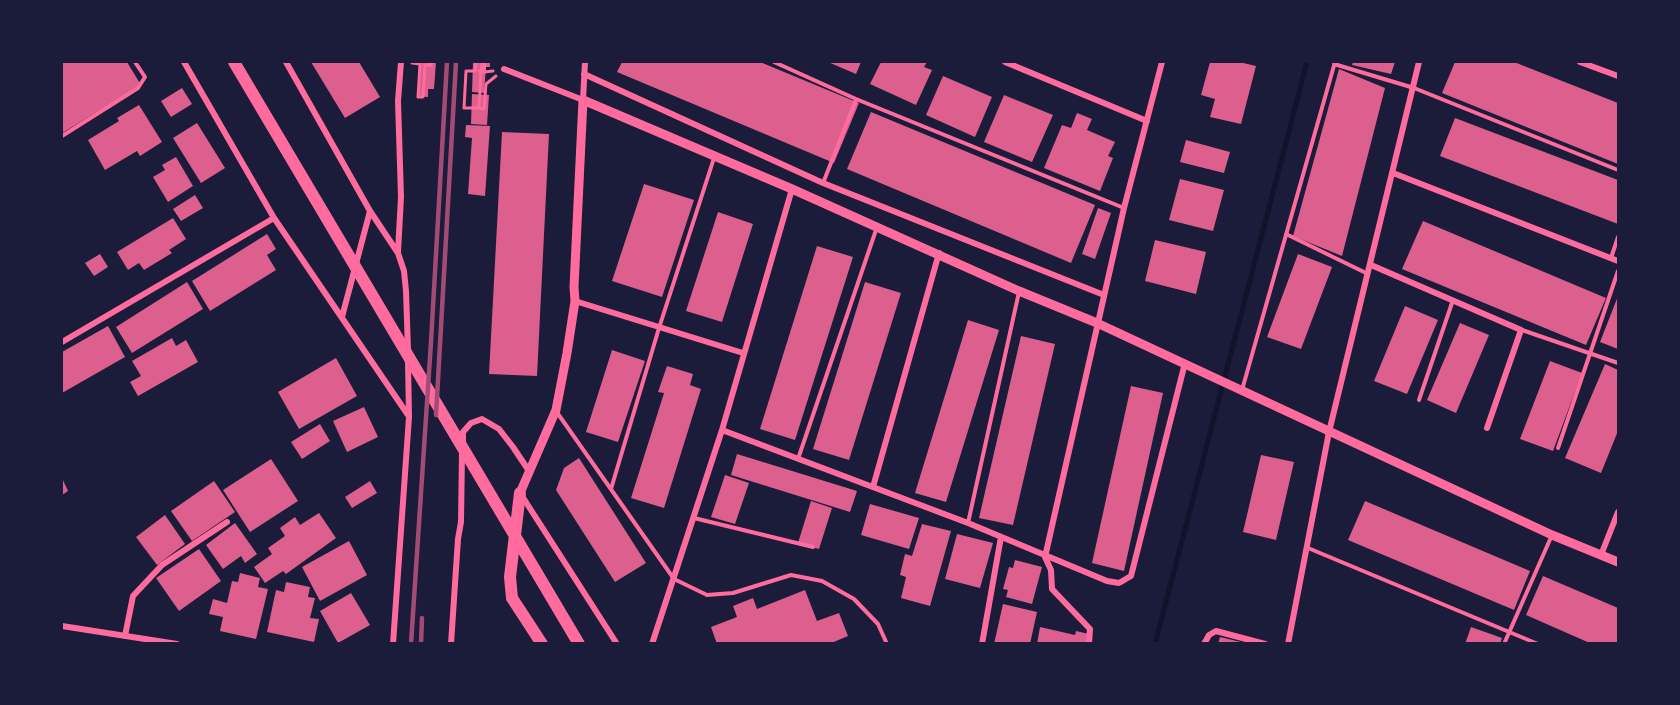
<!DOCTYPE html>
<style>
body{margin:0}
#map{position:relative;width:1680px;height:705px;overflow:hidden;background:#1b1b3a;font-family:Georgia,serif}
canvas{display:block}
.frame{position:absolute;inset:0;border:63px solid #1b1b3a;pointer-events:none}
</style>
<div id="map">
<canvas width="1680" height="705"></canvas>
<div class="frame"></div>
</div>
<script>
const ctx = document.querySelector('canvas').getContext('2d');
ctx.lineJoin = 'round';
const poly = rows => new Path2D(rows.map(r => 'M' + r).join(''));
function stroke(path, color, width, dash) { ctx.strokeStyle = color; ctx.lineWidth = width; ctx.lineCap = dash ? 'butt' : 'round'; ctx.setLineDash(dash || []); ctx.stroke(path); }
function fill(path, color) { ctx.fillStyle = color; ctx.fill(path, 'evenodd'); }
stroke(poly([
 [1155,644,1307,62]
]), '#12122b', 5);
fill(poly([
 [62,62,127,62,141,85,62,133],
 [311,62,359,62,380,97,345,118],
 [421,62,436,62,434,89,428,89,428,97,419,96],
 [473,62,490,62,490,67,486,67,484,93,472,92],
 [622,62,760,62,859,103,834,163,617,72],
 [828,62,861,62,856,74],
 [881,62,927,62,924,67,932,70,916,105,870,84],
 [1210,62,1239,62,1256,66,1241,124,1210,117,1215,99,1201,95],
 [1353,62,1395,62,1391,74,1352,65],
 [1455,62,1514,62,1618,103,1618,164,1442,93],
 [1339,69,1385,88,1342,256,1293,236],
 [943,76,992,97,975,137,926,115],
 [182,88,192,104,171,117,161,101],
 [472,94,489,95,487,125,471,124],
 [1004,95,1053,115,1032,162,984,142],
 [139,105,162,142,140,156,137,151,105,170,88,140,119,121,117,118],
 [871,112,1095,205,1071,263,847,169],
 [1077,113,1092,119,1087,130,1115,142,1108,156,1113,158,1100,191,1044,168,1062,125,1071,128],
 [1455,118,1618,180,1618,224,1440,156],
 [197,123,225,168,201,183,173,138],
 [466,125,490,126,485,196,468,194,472,138,465,137],
 [502,132,549,134,537,376,489,374],
 [1186,140,1230,152,1224,173,1180,162],
 [176,157,193,186,168,202,153,177,165,170,162,165],
 [1180,179,1224,190,1213,231,1169,220],
 [644,184,694,200,662,297,612,281],
 [195,195,203,208,181,221,173,209],
 [1098,208,1111,213,1095,259,1082,254],
 [718,212,753,224,722,322,686,311],
 [173,218,186,239,169,250,172,253,144,270,139,263,128,270,117,252],
 [1423,221,1606,298,1586,345,1402,269],
 [267,234,276,249,267,255,276,270,210,311,192,281],
 [1155,240,1206,252,1196,294,1145,281],
 [817,246,853,257,795,440,760,429],
 [100,254,108,267,94,276,85,263],
 [1298,254,1332,267,1301,349,1267,337],
 [187,282,203,309,132,353,116,327],
 [865,282,901,293,849,460,813,449],
 [1618,296,1618,349,1600,342],
 [1405,306,1438,320,1407,394,1374,381],
 [968,320,999,330,946,502,915,493],
 [1460,323,1489,335,1456,413,1427,400],
 [108,326,125,357,62,393,62,352],
 [1021,336,1055,344,1013,525,979,518],
 [172,338,176,346,186,340,198,362,138,396,130,382,141,376,132,361],
 [612,350,645,361,618,442,586,432],
 [336,358,357,396,299,429,278,392],
 [1550,361,1582,373,1553,451,1520,439],
 [1605,364,1618,370,1618,431,1601,473,1565,458],
 [667,366,693,374,690,385,701,389,664,508,631,498,664,393,658,392],
 [1131,386,1163,393,1124,571,1092,563],
 [364,407,378,437,347,452,333,421],
 [320,424,330,441,302,459,291,442],
 [737,454,857,491,850,512,731,475],
 [1261,455,1294,462,1276,540,1243,532],
 [579,458,646,563,615,582,556,490,564,468],
 [271,459,298,501,250,532,223,490],
 [725,475,749,483,735,524,711,517],
 [62,478,68,491,62,495],
 [214,481,235,512,192,541,171,511],
 [370,481,377,493,352,508,345,497],
 [811,501,832,508,819,549,798,543],
 [1365,501,1530,571,1514,610,1348,540],
 [870,504,919,518,909,549,861,535],
 [319,513,336,538,286,574,283,571,265,583,254,567,272,554,268,548,285,536,280,528,295,517,300,525],
 [165,515,185,544,157,565,136,537],
 [235,523,257,554,245,563,241,556,223,569,206,545],
 [922,524,951,531,930,606,901,598,906,577,900,575,905,554,912,556],
 [957,534,993,543,980,588,945,579],
 [349,541,367,575,320,601,302,567],
 [199,549,221,581,179,611,156,578],
 [1015,560,1042,567,1032,604,1006,597,1008,590,1003,589,1009,567,1013,568],
 [240,573,260,578,258,587,268,589,256,639,220,631,223,617,209,614,213,599,227,603,232,581,238,582],
 [1543,576,1618,608,1618,644,1592,644,1526,615],
 [286,582,310,587,308,597,315,598,310,618,319,619,314,642,267,632,276,590,284,592],
 [805,590,817,621,839,613,848,636,829,644,717,644,711,627,737,617,733,606,753,598,757,609],
 [351,593,370,625,338,643,320,611],
 [1003,604,1037,612,1030,644,994,644],
 [1040,627,1075,635,1076,631,1089,634,1087,644,1037,644],
 [1471,627,1502,638,1500,644,1465,644],
 [1220,637,1245,643,1245,644,1218,644]
]), '#dd5f8e');
stroke(poly([
 [476,62,475,71,466,71,464,108,479,108,481,72],
 [485,62,484,72,493,71],
 [412,63,420,64,418,97,423,97,425,65,429,65,429,62],
 [431,66,432,62],
 [479,71,481,72,482,62],
 [479,108,484,109,486,84,496,76]
]), '#ff6b9d', 3);
stroke(poly([
 [774,62,856,99,1124,208],
 [1334,64,1414,88,1618,170],
 [62,136,138,88,145,77,135,62],
 [823,183,856,100],
 [1286,234,1368,274],
 [1611,258,1618,237],
 [1522,330,1618,363],
 [1242,390,1335,62],
 [1419,400,1453,300],
 [556,411,674,579,707,595,733,593,791,575,822,581,854,599,878,624,887,644],
 [1558,448,1618,271],
 [798,459,877,227],
 [611,489,659,328,714,158],
 [694,518,813,547],
 [968,523,1019,292],
 [1308,548,1538,644],
 [1504,644,1552,535]
]), '#ff6b9d', 4);
stroke(poly([
 [184,62,274,218,408,415],
 [286,62,370,211,398,253,404,271,406,291,408,350],
 [1005,62,1147,121],
 [1580,62,1618,76],
 [504,69,583,100,585,62],
 [584,74,823,183,1104,295],
 [1393,173,1618,261],
 [398,252,401,197,398,101,401,62],
 [1371,265,1521,330,1487,428],
 [575,301,743,353],
 [342,317,370,211],
 [62,342,274,218],
 [722,430,968,523,1107,581,1119,583,1131,576,1185,363],
 [463,441,463,432,471,423,482,419,499,429,513,447,529,471],
 [873,487,939,253],
 [522,496,617,644],
 [1601,555,1618,512],
 [1045,557,1124,208,1162,62],
 [1045,557,1051,570,1052,589,1090,629,1089,644],
 [62,626,177,644],
 [125,636,133,596,162,565,227,522],
 [393,644,409,417,408,361],
 [451,644,458,539,461,522,462,452],
 [652,644,722,430,792,189],
 [982,644,1001,537],
 [1204,644,1209,635,1216,631,1265,644],
 [1288,644,1329,432,1419,62]
]), '#ff6b9d', 6);
stroke(poly([
 [520,493,556,410,567,353,575,301,574,287,583,100,792,189,1019,291,1097,323,1552,535,1618,562]
]), '#ff6b9d', 9);
stroke(poly([
 [234,62,579,644],
 [520,493,510,577,512,598,542,644]
]), '#ff6b9d', 12);
stroke(poly([
 [436,415,456,62],
 [411,644,431,342,447,62],
 [421,644,422,618]
]), '#a44b75', 4.5);
</script>
